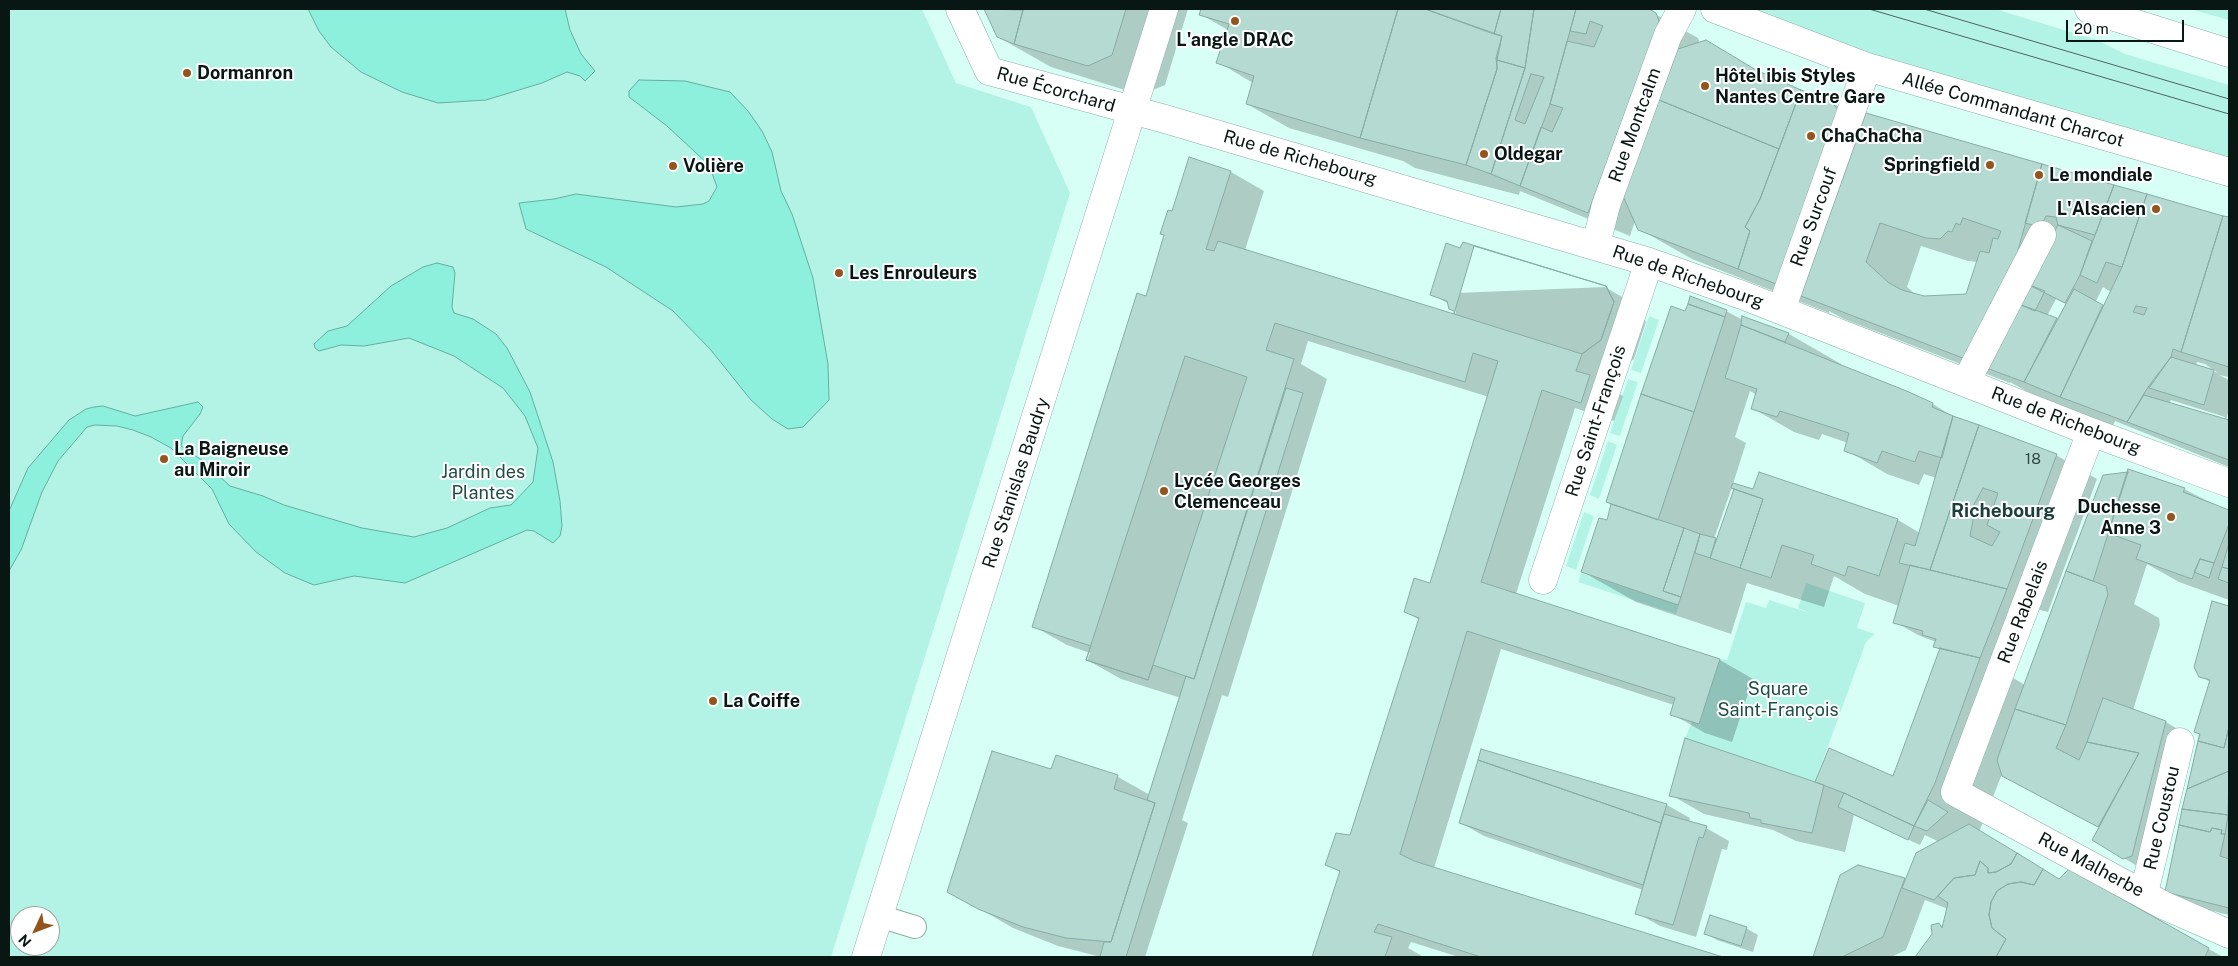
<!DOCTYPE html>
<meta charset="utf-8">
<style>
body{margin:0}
#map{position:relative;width:2238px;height:966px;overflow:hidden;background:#d8fff6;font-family:"Public Sans",sans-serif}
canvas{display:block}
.frame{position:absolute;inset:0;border:10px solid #091714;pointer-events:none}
.north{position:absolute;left:10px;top:906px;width:50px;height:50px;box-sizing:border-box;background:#fff;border:1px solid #9da2a1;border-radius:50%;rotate:227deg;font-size:14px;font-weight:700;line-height:20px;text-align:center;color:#091714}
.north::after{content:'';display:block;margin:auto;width:18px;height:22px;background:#93551b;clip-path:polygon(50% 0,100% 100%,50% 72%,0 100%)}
.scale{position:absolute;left:2066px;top:20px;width:118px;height:22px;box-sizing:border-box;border:2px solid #091714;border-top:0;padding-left:6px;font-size:15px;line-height:18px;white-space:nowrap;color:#091714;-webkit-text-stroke:4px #fff;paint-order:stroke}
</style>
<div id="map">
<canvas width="2238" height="966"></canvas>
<div class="frame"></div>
<div class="north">N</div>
<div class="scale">20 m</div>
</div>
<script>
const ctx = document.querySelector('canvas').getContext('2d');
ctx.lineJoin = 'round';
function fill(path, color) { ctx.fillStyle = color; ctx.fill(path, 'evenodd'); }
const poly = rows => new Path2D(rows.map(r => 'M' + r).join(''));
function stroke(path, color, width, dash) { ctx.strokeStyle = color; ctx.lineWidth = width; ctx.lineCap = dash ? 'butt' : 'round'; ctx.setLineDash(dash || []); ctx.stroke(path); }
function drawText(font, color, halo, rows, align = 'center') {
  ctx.font = font + ' "Public Sans",sans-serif'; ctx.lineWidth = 4; ctx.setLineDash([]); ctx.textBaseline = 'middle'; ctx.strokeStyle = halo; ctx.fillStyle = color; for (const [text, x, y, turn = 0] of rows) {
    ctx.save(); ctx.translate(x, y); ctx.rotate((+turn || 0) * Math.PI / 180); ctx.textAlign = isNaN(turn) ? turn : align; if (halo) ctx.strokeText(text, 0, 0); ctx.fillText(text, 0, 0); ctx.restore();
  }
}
fill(poly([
 [9,9,922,9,956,83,1031,107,1070,193,831,957,9,957],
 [20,916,50,916,50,946,20,946],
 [1754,9,1995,9,2097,40,2125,54,2229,85,2229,161,1900,65],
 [2190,9,2229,9,2229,20],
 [1649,316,1659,320,1641,373,1631,370],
 [1628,379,1638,382,1620,436,1610,433],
 [1608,441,1617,445,1599,499,1590,495],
 [1584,512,1594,516,1576,570,1566,566],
 [1581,573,1679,605,1676,614,1578,582],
 [1806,583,1865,603,1857,628,1875,634,1866,642,1815,782,1685,738,1720,659,1727,660,1746,602,1766,608,1769,600,1810,613,1798,608]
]), '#b3f3e6');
const water = poly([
 [308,9,565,9,570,30,581,54,595,71,585,81,580,76,567,72,542,83,486,100,438,103,402,92,361,72,331,47,319,31,308,9],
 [639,80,685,81,730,92,748,111,762,131,772,152,781,191,792,214,813,278,828,364,829,400,803,427,788,429,772,419,751,400,710,349,673,311,606,267,526,229,519,203,554,199,576,194,676,207,703,204,709,201,717,187,709,165,667,126,629,97,629,91,639,80],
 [437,263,453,267,455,273,452,307,454,313,473,319,496,334,507,348,530,392,553,462,560,501,562,526,560,536,553,543,534,531,527,530,405,583,354,576,314,585,285,573,256,552,229,524,212,489,171,448,151,437,133,430,117,426,95,425,87,427,58,461,42,492,21,550,9,571,9,511,28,468,69,420,86,409,94,407,103,406,135,416,198,402,203,407,200,414,183,436,181,446,203,461,230,486,263,496,284,505,362,528,414,537,447,528,490,508,511,505,533,482,538,448,525,416,503,388,454,356,409,338,364,346,341,345,319,351,315,348,314,344,328,331,347,326,391,286,423,267,437,263]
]);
fill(water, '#8cf0dd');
stroke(water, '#65afa1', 1);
fill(poly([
 [985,9,1188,9,1165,85,1141,95,1051,67,998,37],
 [1202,9,1646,9,1698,38,1700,44,1761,74,1831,102,1864,122,1867,115,2229,219,2229,377,2219,375,2229,380,2229,410,2226,420,2229,421,2229,467,2115,421,2113,426,2035,396,2010,382,2010,383,1844,319,1829,311,1829,313,1692,259,1639,229,1635,221,1630,236,1520,191,1519,195,1415,168,1403,161,1289,128,1247,104,1253,83,1218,62,1228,30,1200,14],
 [1921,246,1968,261,1978,262,1967,295,1924,298,1917,296,1907,287],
 [2103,287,2111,292,2104,307,2095,303],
 [2056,299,2066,304,2057,319,2047,316],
 [2197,362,2205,364,2218,373,2196,366],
 [2171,400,2225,417,2225,419,2169,404],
 [1231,172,1264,191,1245,250,1455,316,1456,311,1449,304,1432,294,1605,287,1639,307,1646,322,1634,359,1615,373,1610,388,1623,396,1614,421,1575,408,1516,594,1720,660,1753,679,1732,742,1705,733,1672,714,1674,705,1501,649,1434,868,1719,957,1459,957,1411,942,1408,948,1424,957,1313,957,1340,872,1326,864,1351,837,1420,620,1405,612,1431,585,1489,397,1308,341,1301,364,1327,379,1228,697,1222,695,1182,820,1188,823,1145,957,1101,957,1058,946,1013,928,949,891,1052,771,1118,777,1150,795,1181,698,1121,679,1087,660,1090,653,1067,645,1033,626,1147,298,1173,213],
 [1726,311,1743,320,1743,318,1789,334,1841,364,1840,367,1933,404,1957,419,2056,455,2097,479,2048,612,2028,607,2003,672,2025,685,2067,571,2129,471,2184,489,2229,512,2229,600,2179,582,2147,564,2134,604,2159,618,2160,625,2133,710,2166,722,2189,736,2147,872,2124,858,2100,828,2002,774,1979,832,2060,880,2069,870,2223,957,1917,957,1939,924,1944,927,1948,909,1925,900,1906,950,1891,957,1814,957,1841,876,1858,866,1906,880,1939,842,1925,835,1920,845,1854,815,1845,852,1796,841,1773,830,1704,814,1671,795,1824,785,1894,778,1941,650,1935,646,1936,642,1918,635,1895,622,1899,606,1865,594,1834,576,1824,607,1747,583,1731,634,1636,602,1583,572,1608,522,1613,504,1607,501,1686,313],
 [1750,391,1757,395,1752,408,1794,432,1819,440,1822,434,1848,443,1846,450,1887,474,1919,485,1924,474,1936,478,1920,533,1898,520,1754,491,1733,484,1746,443,1735,437],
 [1732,487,1735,489,1717,540,1714,539],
 [2213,602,2229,607,2229,915,2189,905,2166,891,2210,682,2200,676],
 [1667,805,1690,818,1689,822,1706,828,1729,841,1727,850,1722,849,1696,937,1660,926,1637,913,1643,890,1484,836,1461,823],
 [1746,928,1758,935,1753,952,1717,940,1705,933]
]), '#0003');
const building = poly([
 [984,9,1023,10,1014,44,997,37,984,9],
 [1017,9,1126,9,1112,55,1088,66,1014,44,1023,10,1017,9],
 [1201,9,1398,9,1360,138,1246,104,1254,76,1216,63,1229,24,1199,15,1201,9],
 [1398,9,1425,9,1502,36,1496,58,1497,69,1466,165,1360,138,1398,9],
 [1425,9,1501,9,1494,34,1425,9],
 [1501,9,1534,9,1525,68,1497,60,1502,36,1494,34,1501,9],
 [1534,9,1576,9,1550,104,1520,186,1491,174,1525,68,1534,9],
 [1531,74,1544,77,1525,124,1515,120,1531,74],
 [1576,9,1649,9,1656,13,1659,21,1588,213,1520,186,1541,127,1552,132,1563,108,1550,104,1567,41,1594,47,1603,26,1590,21,1586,34,1570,31,1576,9],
 [1706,40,1756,70,1801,90,1779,149,1659,100,1678,49,1706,40],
 [1497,60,1525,68,1491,174,1466,165,1497,69,1497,60],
 [1801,90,1831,101,1839,111,1776,284,1738,269,1750,231,1745,227,1760,199,1801,90],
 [1659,100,1779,149,1760,199,1745,227,1750,231,1738,269,1638,230,1623,196,1659,100],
 [1866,113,2042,164,2015,261,1968,360,1801,296,1866,113],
 [1963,218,2001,231,1998,239,1993,238,1989,253,1980,251,1966,294,1924,296,1902,290,1889,283,1866,262,1880,223,1926,238,1940,239,1948,231,1952,232,1956,223,1960,225,1963,218],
 [1189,157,1231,171,1206,249,1214,251,1218,241,1454,314,1454,311,1449,309,1447,301,1430,295,1446,243,1460,248,1463,242,1606,286,1614,302,1601,340,1582,354,1576,371,1590,375,1581,403,1542,390,1481,582,1720,659,1699,724,1670,715,1675,698,1467,631,1400,854,1414,861,1723,957,1481,957,1378,924,1374,932,1392,937,1385,957,1312,957,1340,871,1325,865,1336,833,1350,835,1419,618,1404,612,1414,578,1430,583,1498,361,1473,353,1465,382,1275,323,1266,350,1294,359,1194,679,1153,665,1148,680,1086,660,1091,646,1032,627,1137,293,1146,296,1164,235,1160,234,1168,210,1172,211,1189,157],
 [2042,164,2114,185,2095,235,2058,225,2056,217,2046,216,2042,224,2033,225,2025,223,2042,164],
 [2114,185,2147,194,2122,267,2106,262,2097,283,2080,275,2114,185],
 [2147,194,2223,216,2181,352,2173,349,2171,357,2148,387,2127,422,2060,397,2122,267,2147,194],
 [2136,306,2147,308,2144,315,2133,312,2136,306],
 [2223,216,2229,217,2229,367,2181,352,2223,216],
 [2058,225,2092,241,2080,275,2065,303,2027,284,2058,225],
 [1474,246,1606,286,1614,302,1601,340,1582,354,1454,314,1474,246],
 [2027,284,2045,291,2035,311,2016,303,2027,284],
 [2074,289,2103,305,2060,397,2024,382,2074,289],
 [1690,296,1727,310,1725,317,1688,304,1690,296],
 [2016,303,2057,318,2024,382,1981,366,2016,303],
 [1688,304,1725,317,1694,412,1641,394,1671,306,1685,311,1688,304],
 [1742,316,1789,333,1785,342,1741,325,1742,316],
 [1741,325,1909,392,1933,403,1932,407,1953,416,1942,458,1919,451,1915,462,1882,451,1877,463,1844,451,1849,433,1780,411,1777,417,1751,409,1757,389,1725,378,1741,325],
 [1185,356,1247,377,1148,680,1086,660,1185,356],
 [2171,357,2214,370,2204,405,2149,388,2171,357],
 [1286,388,1303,393,1126,957,1100,957,1104,942,1111,942,1155,803,1147,800,1186,676,1194,679,1286,388],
 [1641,394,1694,412,1658,520,1606,502,1641,394],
 [2144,395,2229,420,2229,460,2127,422,2144,395],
 [1953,416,1979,425,1930,570,1899,563,1905,543,1915,546,1953,416],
 [1979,425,2057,454,2007,589,1930,570,1979,425],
 [1983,488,1998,493,1987,525,2000,532,1992,546,1970,536,1973,520,1970,512,1983,488],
 [2128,469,2185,488,2183,492,2229,510,2229,524,2214,563,2200,559,2192,579,2136,559,2141,545,2108,533,2128,469],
 [1759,472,1898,519,1879,576,1848,566,1845,576,1811,564,1814,555,1782,545,1771,578,1740,568,1763,499,1731,488,1733,483,1753,489,1759,472],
 [2128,472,2093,581,2066,571,2103,475,2128,472],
 [1734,489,1763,499,1740,568,1710,558,1734,489],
 [1611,504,1684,528,1663,591,1681,597,1678,605,1581,572,1599,518,1607,520,1611,504],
 [1684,528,1700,534,1681,597,1663,591,1684,528],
 [1700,534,1716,538,1710,558,1695,553,1700,534],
 [2229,543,2229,569,2222,567,2229,543],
 [2200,559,2214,563,2209,578,2194,572,2200,559],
 [1910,565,2007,589,1980,658,1933,647,1936,639,1922,635,1923,631,1893,623,1910,565],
 [2222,567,2229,569,2229,583,2218,579,2222,567],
 [2066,571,2106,586,2108,594,2066,725,2015,709,2066,571],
 [2212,601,2229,606,2229,727,2224,748,2198,741,2200,734,2194,732,2210,680,2199,677,2194,667,2212,601],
 [1940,648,1980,658,1935,783,1914,826,1844,793,1815,782,1829,748,1893,776,1940,648],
 [2103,698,2166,721,2132,856,2123,859,2092,840,2139,753,2087,742,2103,698],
 [2015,709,2066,725,2056,748,2079,760,2087,742,2139,753,2098,827,2002,776,1997,760,2015,709],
 [2229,727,2229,771,2187,789,2198,741,2224,748,2229,727],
 [1685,738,1824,785,1812,833,1761,823,1761,820,1750,818,1749,813,1669,796,1685,738],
 [1481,749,1667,804,1661,823,1478,760,1481,749],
 [992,751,1051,769,1056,755,1118,775,1114,789,1155,803,1111,942,1066,938,1023,927,978,909,947,892,992,751],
 [1478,760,1661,823,1643,885,1459,823,1478,760],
 [2229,771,2228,815,2182,809,2187,789,2229,771],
 [1844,793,1914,826,1908,840,1838,807,1844,793],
 [1928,800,1948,812,1927,831,1914,826,1928,800],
 [2182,809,2228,815,2225,834,2221,834,2222,830,2212,828,2210,832,2179,825,2182,809],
 [1664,814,1707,826,1703,838,1699,837,1673,925,1635,914,1664,814],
 [1969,824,2017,853,2011,864,1996,872,1988,873,1988,868,1980,861,1975,875,1954,878,1934,900,1902,888,1916,853,1969,824],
 [2179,825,2210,832,2212,828,2222,830,2221,834,2225,834,2220,856,2229,859,2229,908,2165,892,2179,825],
 [2017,853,2043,869,2034,885,2021,882,2008,884,1997,891,1991,902,1989,915,1992,928,2006,939,1996,957,1915,957,1932,934,1931,925,1939,923,1942,928,1948,903,1938,896,1954,878,1975,875,1980,861,1988,868,1988,873,1996,872,2011,864,2017,853],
 [1858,865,1905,878,1883,937,1842,957,1813,957,1840,875,1858,865],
 [2043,869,2059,879,2069,869,2209,948,2205,957,1996,957,2006,939,1992,928,1989,915,1991,902,1997,891,2008,884,2021,882,2034,885,2043,869],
 [1710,915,1747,927,1741,946,1704,934,1710,915]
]);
fill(building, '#b4dad1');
stroke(building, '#87aca4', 1);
const service = poly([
 [879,916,915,927]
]);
const pedestrian = poly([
 [960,9,989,71,1165,119,1649,262,1742,295,2091,432,2229,483],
 [1715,9,1867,67,2229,172],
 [1596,244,1606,205,1668,35,1682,9],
 [1781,310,1867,67],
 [1966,382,2042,235],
 [2091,432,1955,792,2163,905,2229,934],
 [1543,580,1649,262],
 [2144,893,2180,742]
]);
const tertiary = poly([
 [2089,9,2229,53]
]);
const secondary = poly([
 [866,957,1164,9]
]);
stroke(service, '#8aafa7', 24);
stroke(pedestrian, '#8aafa7', 29);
stroke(tertiary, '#8aafa7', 29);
stroke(secondary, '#8aafa7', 29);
stroke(service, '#fff', 22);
stroke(pedestrian, '#fff', 28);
stroke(tertiary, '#fff', 28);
stroke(secondary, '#fff', 28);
stroke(poly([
 [1869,9,2229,114],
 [1924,9,2229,99]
]), '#4e645f', 1);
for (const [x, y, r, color] of [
 [1235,21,5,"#93551b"],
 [187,73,5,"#93551b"],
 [1705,86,5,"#93551b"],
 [1811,136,5,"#93551b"],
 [1484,154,5,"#93551b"],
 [1990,165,5,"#93551b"],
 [673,166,5,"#93551b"],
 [2039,175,5,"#93551b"],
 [2156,209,5,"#93551b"],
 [839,273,5,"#93551b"],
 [164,459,5,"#93551b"],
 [1164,491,5,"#93551b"],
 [2171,517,5,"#93551b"],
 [713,701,5,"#93551b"]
]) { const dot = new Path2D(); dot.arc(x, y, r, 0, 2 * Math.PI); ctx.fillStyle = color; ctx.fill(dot); stroke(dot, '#fff', 2); }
drawText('15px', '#344843', null, [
 ["18",2033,459]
]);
drawText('bold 18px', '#091714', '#fff', [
 ["L'angle DRAC",1235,40,"center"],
 ["Dormanron",197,73],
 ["Hôtel ibis Styles",1715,76],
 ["Nantes Centre Gare",1715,97],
 ["ChaChaCha",1821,136],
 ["Oldegar",1494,154],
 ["Springfield",1980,165,"right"],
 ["Volière",683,166],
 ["Le mondiale",2049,175],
 ["L'Alsacien",2146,209,"right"],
 ["Les Enrouleurs",849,273],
 ["La Baigneuse",174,449],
 ["au Miroir",174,470],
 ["Lycée Georges",1174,481],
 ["Clemenceau",1174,502],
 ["Duchesse",2161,507,"right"],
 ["Anne 3",2161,528,"right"],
 ["La Coiffe",723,701]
], 'left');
drawText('18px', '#091714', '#fff', [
 ["Rue Écorchard",1056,90,16],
 ["Allée Commandant Charcot",2013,110,16],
 ["Rue Montcalm",1635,125,-70],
 ["Rue de Richebourg",1300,158,16],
 ["Rue Surcouf",1814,217,-70],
 ["Rue de Richebourg",1688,277,19],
 ["Rue Saint-François",1596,421,-72],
 ["Rue de Richebourg",2066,421,21],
 ["Rue Stanislas Baudry",1016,483,-72],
 ["Rue Rabelais",2023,612,-69],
 ["Rue Coustou",2162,818,-77],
 ["Rue Malherbe",2091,865,28]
]);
drawText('18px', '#204d45', '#fff', [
 ["Jardin des",483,472],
 ["Plantes",483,493],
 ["Square",1778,689],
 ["Saint-François",1778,710]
]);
drawText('bold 19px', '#1c3e38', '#fff', [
 ["Richebourg",2003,511]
]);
</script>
